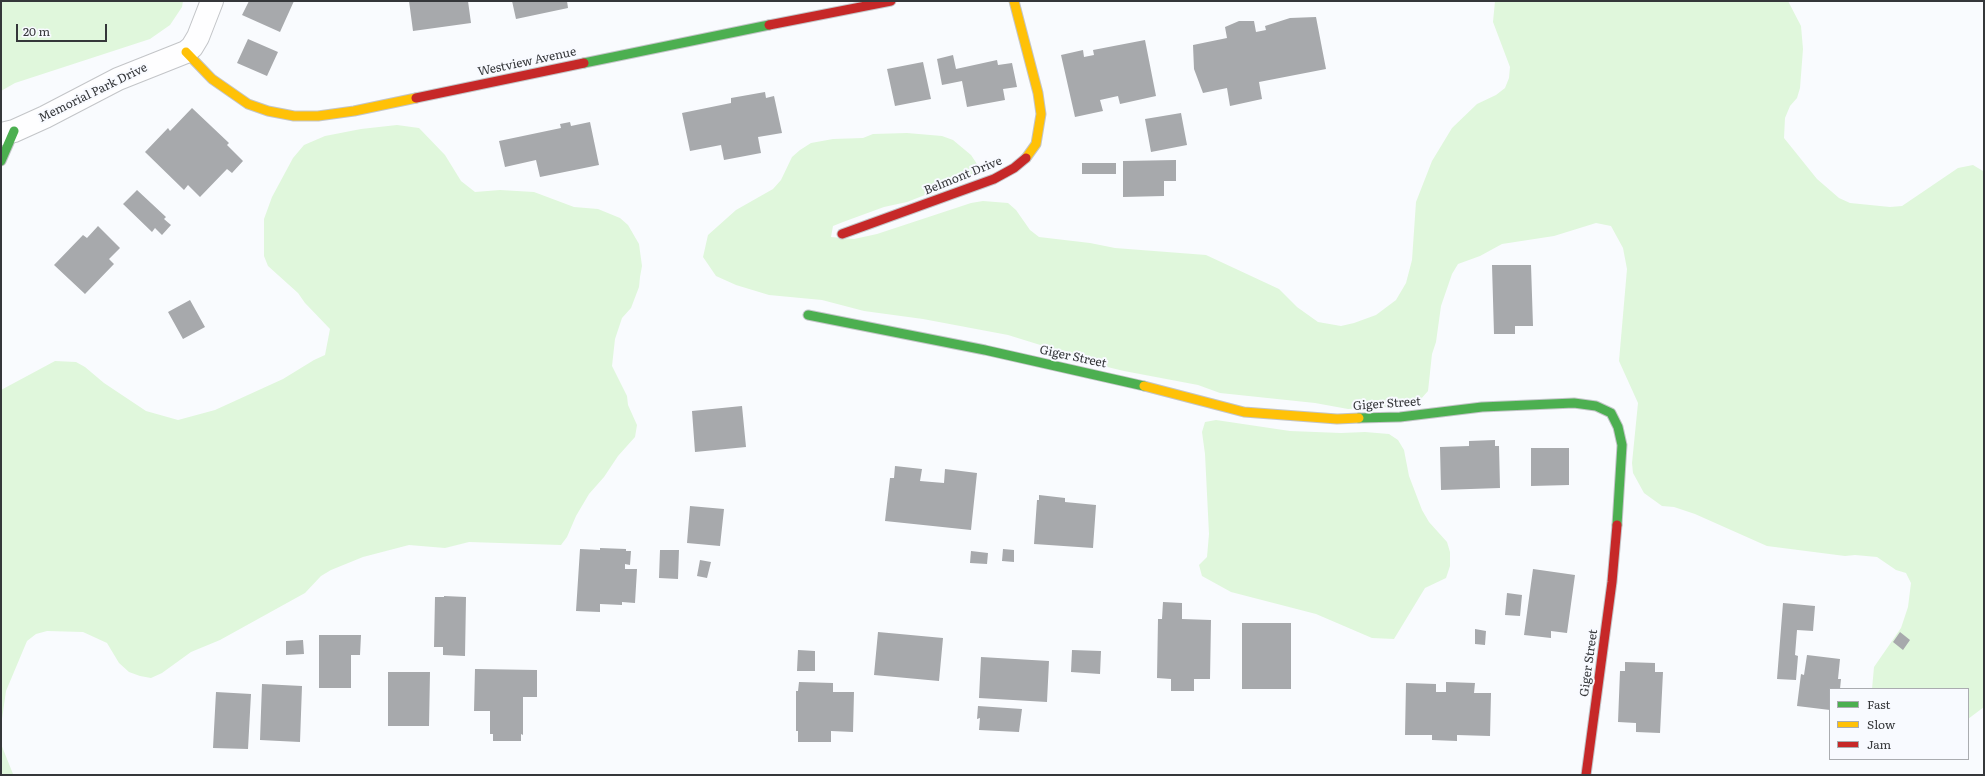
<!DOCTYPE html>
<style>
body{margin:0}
#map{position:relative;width:1985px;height:776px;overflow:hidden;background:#f9fbfe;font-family:Literata,serif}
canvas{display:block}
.frame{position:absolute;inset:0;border:2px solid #35373a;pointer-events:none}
.legend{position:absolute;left:1829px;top:688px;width:140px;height:72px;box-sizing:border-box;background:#f8faff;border:1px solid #aaacb0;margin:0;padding:5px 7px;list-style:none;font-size:12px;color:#35373a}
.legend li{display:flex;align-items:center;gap:8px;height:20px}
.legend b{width:20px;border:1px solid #aaacb0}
.scale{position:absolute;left:16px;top:24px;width:91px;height:18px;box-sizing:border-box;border:2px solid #35373a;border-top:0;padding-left:5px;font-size:12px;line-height:14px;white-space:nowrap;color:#35373a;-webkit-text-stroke:3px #f8faff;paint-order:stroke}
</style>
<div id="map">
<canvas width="1985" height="776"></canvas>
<div class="frame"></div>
<ul class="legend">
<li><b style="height:5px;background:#4caf50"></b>Fast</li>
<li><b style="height:5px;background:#ffc107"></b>Slow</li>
<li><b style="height:5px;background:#c62828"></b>Jam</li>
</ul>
<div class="scale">20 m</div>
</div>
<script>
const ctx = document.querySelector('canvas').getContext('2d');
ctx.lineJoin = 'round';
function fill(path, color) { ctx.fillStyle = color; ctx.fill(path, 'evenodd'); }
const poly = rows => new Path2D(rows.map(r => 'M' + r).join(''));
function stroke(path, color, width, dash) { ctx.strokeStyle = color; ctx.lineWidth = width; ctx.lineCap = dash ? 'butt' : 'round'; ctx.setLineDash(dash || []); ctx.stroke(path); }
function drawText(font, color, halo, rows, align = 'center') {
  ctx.font = font + ' Literata,serif'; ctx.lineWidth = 4; ctx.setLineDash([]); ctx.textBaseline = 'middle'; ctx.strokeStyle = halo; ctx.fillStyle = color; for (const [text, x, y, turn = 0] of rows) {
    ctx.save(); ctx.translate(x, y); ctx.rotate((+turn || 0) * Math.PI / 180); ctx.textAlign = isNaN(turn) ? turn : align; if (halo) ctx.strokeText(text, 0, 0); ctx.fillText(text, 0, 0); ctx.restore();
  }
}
fill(poly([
 [1,1,183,1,182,7,170,25,150,39,15,83,1,91],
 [1495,1,1788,1,1801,26,1803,49,1800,88,1797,98,1790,106,1785,118,1784,138,1817,179,1839,198,1850,203,1890,207,1902,206,1958,168,1973,165,1983,171,1984,707,1968,719,1968,689,1872,689,1874,667,1901,628,1908,607,1911,583,1906,573,1896,570,1877,557,1855,555,1845,556,1767,546,1695,514,1674,507,1662,506,1644,493,1633,473,1632,463,1638,403,1619,361,1627,269,1623,248,1611,226,1596,223,1554,236,1502,244,1480,256,1458,264,1452,274,1441,306,1436,342,1432,354,1428,391,1420,400,1410,403,1387,407,1348,409,1315,403,1220,393,1198,385,1124,371,1074,359,1050,348,1008,335,923,319,864,311,822,300,769,295,736,285,716,276,703,257,708,235,736,210,773,189,781,180,792,157,800,150,811,143,833,139,863,138,873,134,907,133,942,136,953,140,971,155,977,164,978,169,971,177,907,202,884,207,843,222,833,226,831,237,854,239,877,234,971,203,983,201,1008,203,1016,210,1030,230,1039,237,1090,243,1115,248,1206,255,1279,289,1297,307,1318,322,1341,326,1354,323,1376,315,1396,300,1406,283,1412,260,1416,202,1432,161,1452,128,1477,104,1496,95,1505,88,1509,78,1510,67,1493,22],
 [397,125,419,128,445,155,461,181,475,192,500,190,534,192,574,207,598,209,620,218,628,225,639,244,642,266,640,277,639,287,631,308,622,318,615,339,612,366,627,396,628,405,637,425,635,437,618,456,604,477,589,494,576,516,567,537,561,545,469,542,445,548,409,545,363,557,331,570,321,576,305,593,220,640,191,652,162,673,151,678,140,676,129,672,119,663,107,643,83,632,47,631,36,634,27,641,6,691,1,726,1,390,55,361,76,362,85,367,104,383,146,411,178,420,215,410,283,379,314,360,325,355,330,329,305,303,298,293,268,266,264,256,264,219,272,197,293,158,304,145,325,136,361,129],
 [1216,420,1290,431,1341,433,1365,432,1389,434,1398,440,1404,450,1409,476,1422,510,1429,522,1447,542,1450,552,1450,566,1446,578,1425,588,1394,639,1372,638,1316,614,1231,592,1202,576,1199,565,1207,557,1209,534,1205,454,1202,432,1205,422],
 [1,744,13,774,14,775,1,775]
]), '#e0f7dc');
fill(poly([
 [249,1,294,1,280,32,242,15],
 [409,1,468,1,471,23,413,31],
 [512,1,567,1,568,8,516,19],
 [1316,17,1326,69,1259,82,1262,99,1230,106,1227,88,1203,93,1194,69,1193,45,1227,38,1225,27,1239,21,1254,21,1256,32,1266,30,1265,26,1290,18],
 [248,39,278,52,267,76,237,63],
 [1145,40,1156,96,1120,104,1118,96,1100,100,1103,111,1075,117,1061,55,1083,50,1084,57,1094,55,1093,50],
 [953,55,956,69,997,60,998,65,1012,63,1017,87,1003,89,1005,100,967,107,962,81,942,85,937,59],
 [923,62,931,99,895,106,887,69],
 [765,92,766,98,774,96,782,133,758,137,761,153,724,160,721,145,690,151,682,113,731,103,731,98],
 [192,108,229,143,227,145,243,161,232,173,227,169,200,197,188,185,184,190,145,152,168,128,170,131],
 [1181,113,1187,145,1151,152,1145,119],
 [570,122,571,126,590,122,599,165,540,177,536,160,505,167,499,141,561,128,560,124],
 [1176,160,1176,181,1164,181,1164,196,1123,197,1123,161],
 [1082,163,1116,163,1116,174,1082,174],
 [137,190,166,217,164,219,171,225,162,235,155,228,152,232,123,204],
 [98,226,120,248,109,259,114,264,85,294,54,265,83,235,87,238],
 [1492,265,1531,265,1533,326,1515,326,1515,334,1494,334],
 [190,300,205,327,183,339,168,312],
 [742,406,746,447,695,452,692,411],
 [1495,440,1495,446,1499,446,1500,488,1441,490,1440,447,1469,446,1469,441],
 [1531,448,1569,448,1569,485,1531,486],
 [895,466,922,469,920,481,944,483,945,469,977,473,971,530,885,521,890,478,894,478],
 [1039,495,1065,498,1065,502,1096,505,1093,548,1034,544,1037,500,1039,500],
 [690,506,724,509,720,546,687,543],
 [600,548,626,549,626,551,631,551,630,565,625,564,625,569,637,569,635,603,622,602,622,605,600,604,600,612,576,611,580,549,600,550],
 [1003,549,1014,550,1014,562,1002,561],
 [660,550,679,550,678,579,659,578],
 [971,551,988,553,987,564,970,563],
 [700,560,711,562,707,578,697,576],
 [1533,569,1575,575,1567,633,1551,631,1551,638,1524,635],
 [1507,593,1522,595,1520,616,1505,615],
 [444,596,466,597,465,656,443,655,443,647,434,647,435,597,444,597],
 [1163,602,1182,603,1182,619,1211,620,1210,679,1194,679,1194,691,1171,691,1171,679,1157,678,1158,619,1162,619],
 [1783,603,1815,606,1813,631,1797,630,1795,655,1798,656,1796,680,1777,679],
 [1242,623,1291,623,1291,689,1242,689],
 [1475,629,1486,631,1485,645,1475,644],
 [878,632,943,638,939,681,874,675],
 [1900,632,1910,640,1903,650,1893,642],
 [319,635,361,635,360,655,351,655,351,688,319,688],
 [303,640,304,654,286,655,286,641],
 [798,650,815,651,815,671,797,671],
 [1072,650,1101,651,1100,674,1071,672],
 [1807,655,1840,659,1838,679,1841,679,1840,689,1830,689,1830,710,1797,706,1801,674,1804,675],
 [981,657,1049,661,1047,702,979,698],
 [1625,662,1655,663,1655,672,1663,672,1660,733,1636,732,1636,723,1618,722,1620,671,1625,671],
 [475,669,537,670,537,697,523,697,523,735,521,734,521,741,493,741,493,734,490,734,490,711,474,711],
 [388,672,430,672,429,726,388,726],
 [799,682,833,683,833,692,854,692,853,732,831,731,831,742,798,742,798,731,796,731,796,691,798,691],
 [1446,682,1475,683,1474,693,1491,693,1490,736,1457,735,1457,741,1432,740,1432,735,1405,735,1406,683,1436,684,1436,692,1446,692],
 [262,684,302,686,300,742,260,740],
 [216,692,251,694,248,749,213,748],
 [978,706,1022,709,1019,732,979,730,980,718,977,719]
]), '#a7a9ac');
const street = poly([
 [1,134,14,131,45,117,118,79,186,52,192,47,198,37,212,1]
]);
const fast = poly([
 [584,63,769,25],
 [1,161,14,131],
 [808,315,985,350,1144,386],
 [1359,418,1400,417,1482,407,1574,403,1596,406,1611,413,1618,427,1622,445,1617,525]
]);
const slow = poly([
 [1014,1,1038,93,1041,114,1036,144,1026,158],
 [186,52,212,79,248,104,268,111,294,116,318,116,354,111,416,98],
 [1144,386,1244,412,1337,419,1359,418]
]);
const jam = poly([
 [769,25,891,1],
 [416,98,584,63],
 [842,234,994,179,1014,168,1026,158],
 [1586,775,1612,582,1617,525]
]);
stroke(street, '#c3c5c8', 24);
stroke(fast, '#c3c5c8', 11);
stroke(slow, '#c3c5c8', 11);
stroke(jam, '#c3c5c8', 11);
stroke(street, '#fefeff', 22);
stroke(fast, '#4caf50', 9);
stroke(slow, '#ffc107', 9);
stroke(jam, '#c62828', 9);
drawText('12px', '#35373a', '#f8faff', [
 ["Westview Avenue",527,62,-12],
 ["Memorial Park Drive",93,93,-26],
 ["Belmont Drive",963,176,-22],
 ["Giger Street",1073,357,12],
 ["Giger Street",1387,404,-4],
 ["Giger Street",1589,663,-82]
]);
</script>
